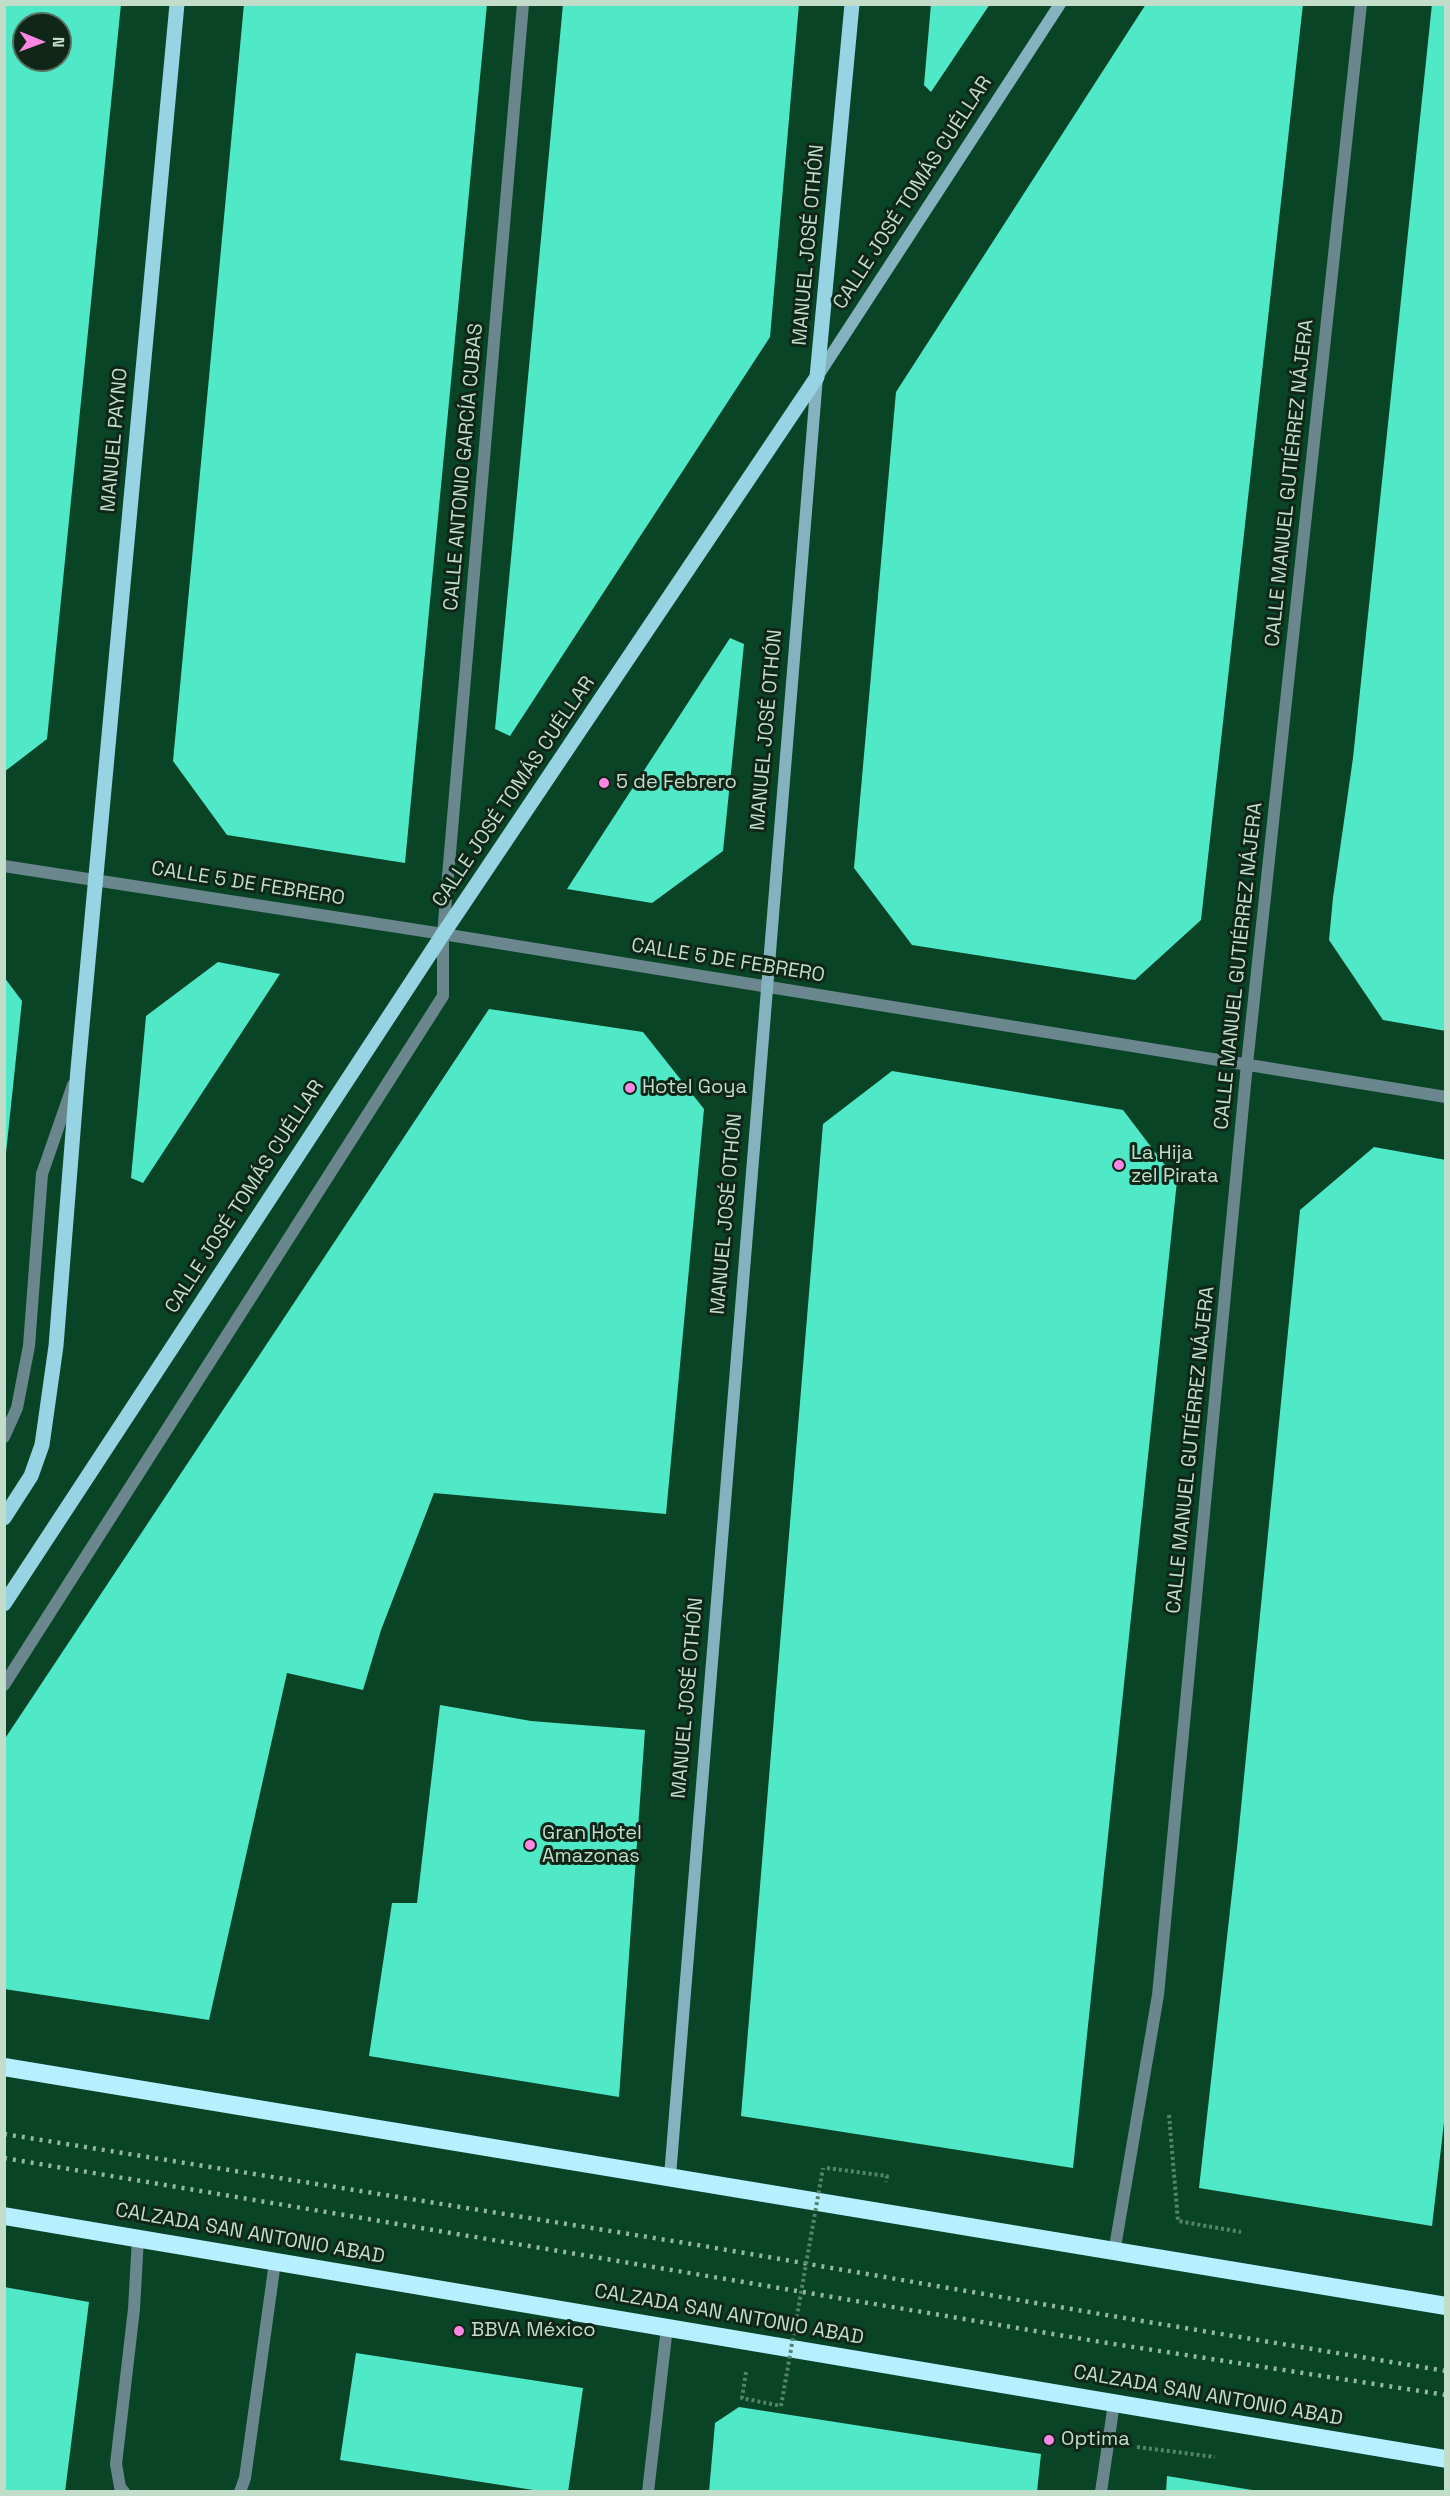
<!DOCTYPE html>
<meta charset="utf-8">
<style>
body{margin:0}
#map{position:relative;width:1450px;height:2496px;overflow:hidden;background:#0a4427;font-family:"Space Grotesk",sans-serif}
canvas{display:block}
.frame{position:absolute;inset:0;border:6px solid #c2ddca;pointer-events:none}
.north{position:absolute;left:12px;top:12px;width:60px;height:60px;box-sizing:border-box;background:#0f2618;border:2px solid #576f5f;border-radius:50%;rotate:91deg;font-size:16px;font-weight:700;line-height:24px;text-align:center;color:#c2ddca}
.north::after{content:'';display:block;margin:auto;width:21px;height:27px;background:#fc86e3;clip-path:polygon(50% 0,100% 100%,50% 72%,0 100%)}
</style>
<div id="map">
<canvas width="1450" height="2496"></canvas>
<div class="frame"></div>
<div class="north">N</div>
</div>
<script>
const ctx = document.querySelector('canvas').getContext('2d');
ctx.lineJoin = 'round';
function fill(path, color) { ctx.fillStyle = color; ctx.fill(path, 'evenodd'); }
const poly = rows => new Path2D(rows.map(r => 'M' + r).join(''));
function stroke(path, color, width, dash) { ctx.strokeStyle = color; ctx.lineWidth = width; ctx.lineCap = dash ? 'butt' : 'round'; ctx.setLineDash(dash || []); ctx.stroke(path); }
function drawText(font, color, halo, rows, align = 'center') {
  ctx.font = font + ' "Space Grotesk",sans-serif'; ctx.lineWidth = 6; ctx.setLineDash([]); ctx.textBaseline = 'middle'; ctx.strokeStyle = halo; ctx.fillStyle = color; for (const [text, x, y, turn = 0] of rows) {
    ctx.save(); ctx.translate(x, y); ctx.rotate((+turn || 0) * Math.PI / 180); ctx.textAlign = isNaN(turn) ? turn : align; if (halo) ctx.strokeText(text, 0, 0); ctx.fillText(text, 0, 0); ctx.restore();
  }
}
fill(poly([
 [4,4,121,4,47,739,4,772],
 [24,24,60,24,60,60,24,60],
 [244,4,487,4,405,863,227,835,173,761],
 [563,4,799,4,770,337,510,736,495,729],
 [931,4,990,4,931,92,924,85],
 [1146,4,1303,4,1201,920,1135,980,912,945,854,868,896,392],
 [1432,4,1446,4,1446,1031,1383,1020,1329,940,1333,898,1353,758],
 [730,638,744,644,723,851,652,903,567,889],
 [218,962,280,974,143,1183,131,1178,146,1016],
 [4,977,22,1001,6,1153,4,1153],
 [489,1009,643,1032,704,1109,666,1514,434,1493,381,1630,363,1690,287,1673,209,2020,4,1989,4,1740],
 [892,1071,1123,1110,1177,1181,1073,2168,741,2116,823,1124],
 [1374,1147,1446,1160,1446,2105,1432,2226,1199,2188,1237,1848,1300,1210],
 [440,1705,531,1721,645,1730,619,2097,369,2056,392,1903,417,1903],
 [4,2287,89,2302,65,2492,4,2492],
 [356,2353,583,2388,568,2492,546,2492,340,2460],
 [739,2407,1041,2454,1037,2492,709,2492,715,2423],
 [1167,2476,1252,2490,1252,2492,1166,2492]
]), '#50e9c8');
stroke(poly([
 [1169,2115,1178,2221,1241,2232],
 [827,2168,887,2176,886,2182],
 [746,2372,742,2398,781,2406],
 [1137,2447,1215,2457]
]), '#55836a', 4, [3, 3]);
stroke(poly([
 [124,2492,120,2487,116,2464,134,2309,138,2238],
 [240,2492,245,2478,275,2262]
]), '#6a878e', 12);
stroke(poly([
 [4,866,443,934,1446,1097],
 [4,1437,17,1408,29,1346,42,1174,73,1085],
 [4,1685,443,996,443,934,523,4],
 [1114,2253,1158,1995,1247,1064,1361,4],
 [648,2492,667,2327],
 [1101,2492,1114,2403]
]), '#6a878e', 12);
stroke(poly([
 [670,2176,817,377,1060,4]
]), '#84b2be', 12);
stroke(poly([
 [4,1518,31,1476,42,1445,56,1346,78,1069,177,4],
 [4,1604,443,934,817,377,852,4]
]), '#97d4e3', 15);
stroke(poly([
 [4,2067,1446,2306],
 [4,2216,1446,2459]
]), '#b6efff', 18);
stroke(poly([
 [4,2134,698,2245,1106,2315,1446,2371],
 [4,2158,1101,2342,1446,2395]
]), '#95b8a2', 4.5, [3, 6]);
stroke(poly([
 [781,2406,823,2168]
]), '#55836a', 4, [3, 3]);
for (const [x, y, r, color] of [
 [604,783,6,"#fc86e3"],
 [630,1088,6,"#fc86e3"],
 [1119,1165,6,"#fc86e3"],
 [530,1845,6,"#fc86e3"],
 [459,2331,6,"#fc86e3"],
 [1049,2440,6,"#fc86e3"]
]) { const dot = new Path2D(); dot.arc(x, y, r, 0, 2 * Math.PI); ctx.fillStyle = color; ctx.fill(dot); stroke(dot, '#0f2618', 2); }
drawText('20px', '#c2ddca', '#0f2618', [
 ["CALLE JOSÉ TOMÁS CUÉLLAR",913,193,-57],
 ["MANUEL JOSÉ OTHÓN",809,245,-85],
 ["MANUEL PAYNO",115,440,-85],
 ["CALLE ANTONIO GARCÍA CUBAS",464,467,-85],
 ["CALLE MANUEL GUTIÉRREZ NÁJERA",1290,483,-84],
 ["MANUEL JOSÉ OTHÓN",767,730,-85],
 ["CALLE JOSÉ TOMÁS CUÉLLAR",514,792,-56],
 ["CALLE 5 DE FEBRERO",248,884,9],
 ["CALLE 5 DE FEBRERO",728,961,9],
 ["CALLE MANUEL GUTIÉRREZ NÁJERA",1239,966,-84],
 ["CALLE JOSÉ TOMÁS CUÉLLAR",245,1197,-57],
 ["MANUEL JOSÉ OTHÓN",727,1214,-85],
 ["CALLE MANUEL GUTIÉRREZ NÁJERA",1191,1450,-84],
 ["MANUEL JOSÉ OTHÓN",688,1698,-85],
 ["CALZADA SAN ANTONIO ABAD",250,2234,10],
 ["CALZADA SAN ANTONIO ABAD",729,2315,10],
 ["CALZADA SAN ANTONIO ABAD",1208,2396,10]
]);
drawText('20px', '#c2ddca', '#0f2618', [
 ["5 de Febrero",616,783],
 ["Hotel Goya",642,1088],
 ["La Hija",1131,1154],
 ["zel Pirata",1131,1177],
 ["Gran Hotel",542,1834],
 ["Amazonas",542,1857],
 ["BBVA México",471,2331],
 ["Optima",1061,2440]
], 'left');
</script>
